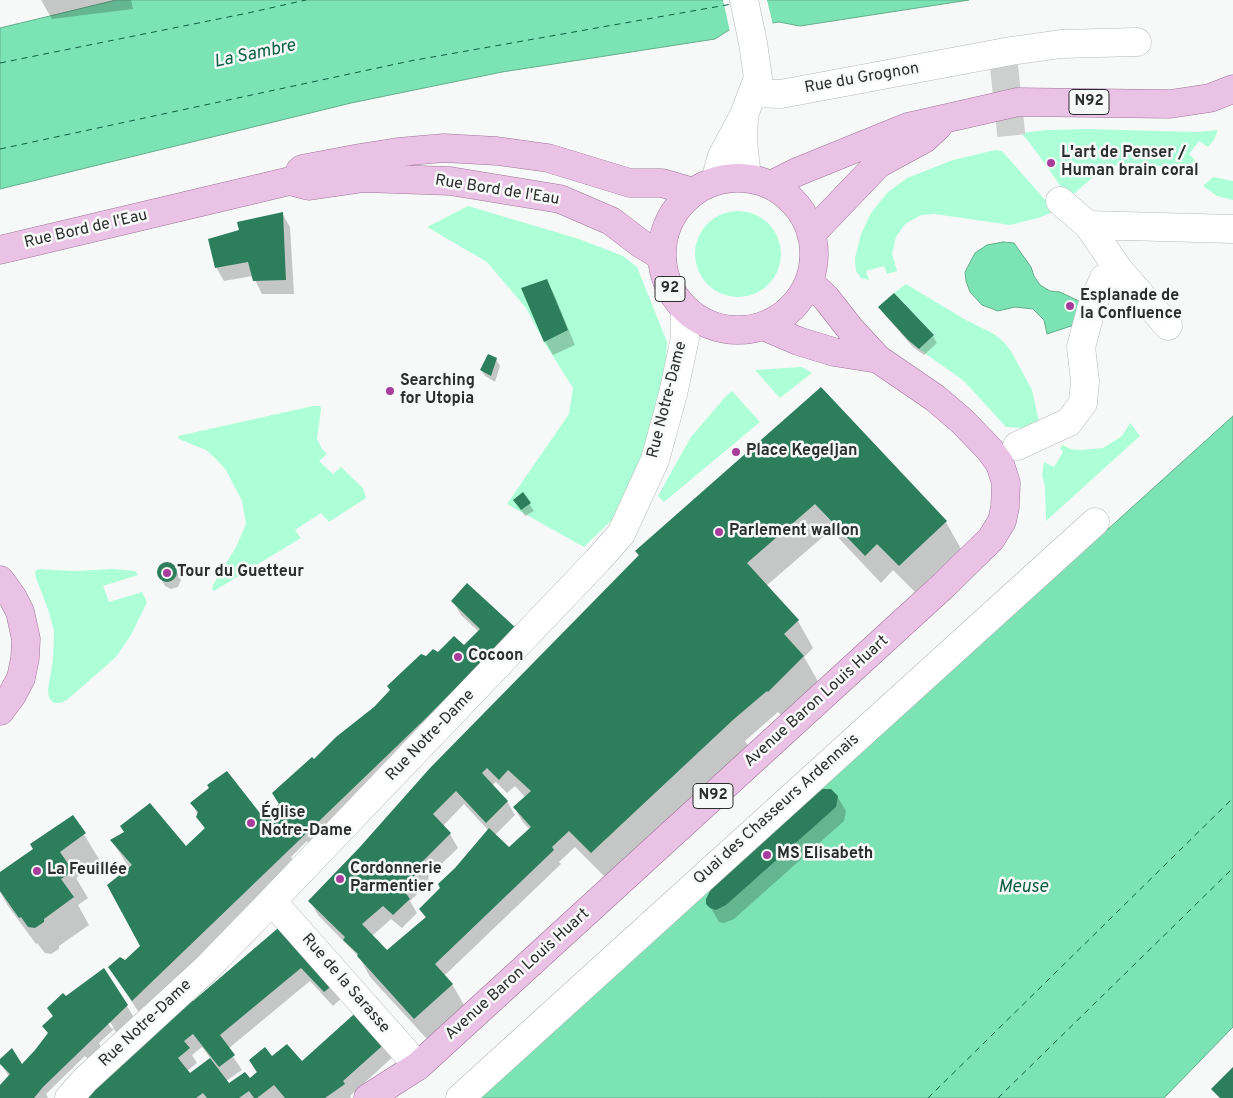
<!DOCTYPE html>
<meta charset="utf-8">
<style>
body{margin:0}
canvas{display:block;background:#f6f9f8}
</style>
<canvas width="1233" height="1098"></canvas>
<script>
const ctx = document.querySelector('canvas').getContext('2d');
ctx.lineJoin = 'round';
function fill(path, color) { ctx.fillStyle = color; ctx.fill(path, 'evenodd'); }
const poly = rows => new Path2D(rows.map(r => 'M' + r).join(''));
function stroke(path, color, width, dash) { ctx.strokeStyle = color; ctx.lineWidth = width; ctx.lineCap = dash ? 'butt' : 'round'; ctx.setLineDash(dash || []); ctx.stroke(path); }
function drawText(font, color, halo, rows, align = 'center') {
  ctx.font = font + ' Overpass,sans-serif'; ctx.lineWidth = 5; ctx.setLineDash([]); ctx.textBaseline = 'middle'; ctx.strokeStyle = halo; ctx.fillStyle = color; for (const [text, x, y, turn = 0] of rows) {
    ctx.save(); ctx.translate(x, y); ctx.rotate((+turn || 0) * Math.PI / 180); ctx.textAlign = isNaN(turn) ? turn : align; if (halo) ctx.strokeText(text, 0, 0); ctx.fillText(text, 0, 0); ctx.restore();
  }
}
fill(poly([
 [1088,129,1197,132,1218,130,1214,140,1208,147,1199,141,1189,154,1196,161,1176,173,1161,166,1130,163,1114,166,1099,172,1069,198,1030,143,1021,133,1046,130],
 [995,150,1002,151,1055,211,1038,218,1010,225,935,214,921,215,905,224,896,237,892,254,897,271,887,274,884,266,866,271,869,280,861,278,856,271,855,258,861,234,871,213,887,193,907,178,953,160],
 [1213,177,1233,181,1233,200,1217,196,1203,186],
 [468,206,579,239,623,256,637,267,667,342,665,373,643,452,617,515,584,547,507,504,569,414,573,388,544,342,526,308,487,262,427,227],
 '695 254a43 43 0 1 1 86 0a43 43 0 1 1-86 0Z',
 [906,284,966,320,994,334,1004,342,1011,351,1032,390,1039,422,1033,425,1023,428,1006,427,964,381,919,349,934,335,894,293],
 [802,367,812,373,780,398,755,370],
 [732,391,760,422,664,502,658,496,691,437,726,396],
 [313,406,320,406,321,409,317,439,322,449,327,454,319,461,333,474,341,467,363,488,366,498,329,522,321,513,295,530,301,538,214,591,212,589,213,585,236,547,246,524,242,501,226,470,216,459,206,450,179,439,178,436],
 [1130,423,1140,436,1046,521,1045,487,1042,475,1044,462,1054,467,1063,452,1060,448,1063,445,1070,449,1081,450,1103,448,1122,436],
 [38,569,75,571,113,569,135,571,138,575,103,586,109,602,142,592,147,602,131,635,116,657,67,700,60,703,54,703,49,698,48,689,53,660,54,631,48,609,36,578,35,572]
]), '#adffd7');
const water = poly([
 [116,0,969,0,800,26,779,22,729,30,715,39,502,72,351,103,0,189,0,28,116,0],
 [1003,242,1014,243,1031,267,1034,276,1040,285,1050,291,1060,292,1081,302,1086,321,1047,334,1044,320,1033,309,1015,307,998,311,982,305,970,292,966,281,965,272,975,253,987,245,1003,242],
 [1233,416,1233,1027,1164,1098,475,1098,540,1043,1233,416]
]);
fill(water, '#7ce4b4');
stroke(water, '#64ad8c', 1);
fill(poly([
 [723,0,767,0,773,25,730,32]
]), '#f6f9f8');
fill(poly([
 [41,0,131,0,133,9,52,19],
 [282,213,290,227,294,294,262,294,253,276,224,281,216,267,241,231],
 [546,280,554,294,575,345,553,355,545,341],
 [894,295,933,336,937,343,924,355,913,347,884,314,880,307],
 [496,359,500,366,495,382,485,376,481,370],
 [821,389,946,522,961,549,915,592,893,570,881,583,831,530,766,586,798,621,813,648,804,657,819,683,784,718,778,712,745,741,749,747,607,879,575,847,559,862,561,864,444,976,452,984,464,1005,427,1039,370,977,360,958,318,915,310,901,639,557,636,551],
 [496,782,507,793,515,786,525,797,514,807,522,821,530,830,509,848,495,835,515,815,507,801,492,785],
 [464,804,489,831,456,869,442,888,420,909,426,919,387,952,372,936,391,919,402,928,417,913,410,901,430,882,428,877,458,848,450,834,443,826],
 [523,494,534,511,525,516,519,507],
 [168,563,174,566,181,580,178,587,171,589,165,586,158,573,161,566],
 [453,601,515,629,312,847,307,841,291,857,295,864,140,1014,118,981,126,961,141,946,130,869,112,841,186,848,205,830,192,803,266,824,314,760,375,708,426,657,464,647,479,632,461,615],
 [837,796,846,811,844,821,734,919,724,923,719,922,708,903],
 [73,816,100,861,76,878,88,898,78,905,89,925,59,946,59,949,51,954,45,953,37,943,36,944,8,906,0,892,0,874,35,849],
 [284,924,345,995,333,1006,310,981,228,1049,242,1070,226,1081,229,1084,249,1079,257,1073,250,1061,272,1058,301,1063,362,1009,397,1053,350,1096,351,1098,88,1098,193,1002],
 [202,1047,211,1059,190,1074,187,1071,197,1063,192,1055],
 [104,970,135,1019,118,1036,114,1029,99,1043,103,1051,91,1062,85,1056,46,1094,48,1098,0,1098,0,1087,9,1077,0,1061,12,1050,22,1066,36,1051,49,1034,43,1026,53,1017,48,1009,63,995,71,1006,72,1005,68,997],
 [93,996,114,1028,112,1029,91,998]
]), '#0003');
stroke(poly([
 [0,63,248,13,306,0],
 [0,149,410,61,732,4],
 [928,1098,1233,798],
 [998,1098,1233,868]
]), '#0b5f42', 1, [6, 5]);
fill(poly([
 [283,212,286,280,253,281,248,262,215,268,208,239,239,230,237,222],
 [547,279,568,330,544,342,521,288],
 [894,293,934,335,919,349,908,340,878,307],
 [488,354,497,358,491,376,480,370],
 [821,387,947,521,899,566,877,544,865,556,815,504,747,563,799,620,784,634,804,656,768,692,767,691,734,719,591,853,569,831,552,847,554,850,435,964,453,984,414,1019,357,956,358,954,343,940,345,937,308,901,359,848,430,768,639,555,635,551],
 [487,768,499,780,508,770,531,791,513,807,531,827,509,847,489,828,455,868,438,884,440,888,419,909,426,917,387,950,362,924,383,906,393,915,410,899,402,888,423,867,420,864,451,833,433,814,456,791,486,823,508,801,482,773],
 [523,492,531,503,521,510,513,500],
 '157 572a10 10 0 1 1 20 0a10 10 0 1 1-20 0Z',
 [467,583,516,628,422,722,132,1001,108,967,120,957,125,960,140,946,107,885,132,865,110,840,124,832,120,826,150,803,186,846,205,828,196,817,198,812,190,803,209,788,207,785,227,771,263,817,279,804,272,793,312,757,314,759,336,737,374,707,390,690,387,686,421,654,426,656,433,649,438,652,454,636,464,645,480,629,451,601],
 [822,789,831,789,838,796,836,807,726,905,716,910,710,908,706,904,706,899,711,889],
 [73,815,86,833,60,852,73,871,61,879,74,897,44,919,44,922,35,928,28,927,21,917,19,918,0,891,0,872,33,849,30,844],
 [284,923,338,981,324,992,301,968,220,1035,235,1055,219,1067,193,1034,184,1041,190,1048,178,1058,190,1073,210,1058,229,1083,245,1072,250,1078,257,1072,249,1060,265,1047,272,1056,287,1044,302,1061,362,1007,390,1039,343,1081,345,1084,325,1098,285,1098,274,1085,257,1098,254,1098,249,1091,239,1098,207,1098,203,1093,196,1098,87,1098,104,1080,191,1000,193,1001],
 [104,968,128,1005,43,1087,34,1098,0,1098,0,1085,10,1074,0,1064,0,1059,12,1048,22,1064,35,1050,48,1033,42,1026,53,1016,47,1008,63,993,66,996],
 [1233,1067,1233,1098,1220,1098,1211,1089]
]), '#2d7e5d');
stroke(poly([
 [1004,66,1012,142]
]), '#ced0cf', 28, [28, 14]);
const minor = poly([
 [753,93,781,94,1011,51,1061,44,1137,42],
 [744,117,743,141,747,178],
 [715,181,722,156,744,115,758,78,753,43,744,0],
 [1060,201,1088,225,1119,270,1168,326],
 [1088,225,1233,229],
 [1017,446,1069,422,1083,403,1085,381,1081,347,1092,306,1104,278,1119,270],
 [272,901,418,1066],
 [69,1098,85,1080,207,968,272,901,597,561,621,534,655,460,673,394,685,338,685,310],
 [460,1098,1095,522]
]);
const major = poly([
 [300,171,302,169,360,158,398,152,444,148,497,151,548,158,630,183,662,183,693,192],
 '662 254a76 76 0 1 1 152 0a76 76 0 1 1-152 0Z',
 [771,185,797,172,908,127,1018,102,1170,104,1210,98,1233,89],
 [811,234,878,164,924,139,938,126],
 [0,250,290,181,309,186,364,178,450,181,560,199,611,221,640,243,661,256],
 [763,326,798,341,834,352,878,359],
 [0,580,13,598,20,612,26,639,25,658,21,678,12,695,0,711],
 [368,1098,418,1066,944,585,991,539,1002,521,1005,507,1006,483,1000,464,990,450,962,421,935,398,878,359,851,330,826,298,809,282]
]);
stroke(minor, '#b5b9b7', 29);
stroke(major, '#9e7499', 29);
stroke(minor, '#fff', 28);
stroke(major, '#eac2e5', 28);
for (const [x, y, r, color] of [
 [1051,163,5,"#a73c9d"],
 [1070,306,5,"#a73c9d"],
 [390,391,5,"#a73c9d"],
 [736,452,5,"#a73c9d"],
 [719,532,5,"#a73c9d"],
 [167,573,5,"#a73c9d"],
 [458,657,5,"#a73c9d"],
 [251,823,5,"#a73c9d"],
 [767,855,5,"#a73c9d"],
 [37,871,5,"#a73c9d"],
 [340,879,5,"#a73c9d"]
]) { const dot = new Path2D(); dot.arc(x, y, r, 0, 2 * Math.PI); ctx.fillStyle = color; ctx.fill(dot); stroke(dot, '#f6f9f8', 2); }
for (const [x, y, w] of [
 [1089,102,40],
 [670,289,30],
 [713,796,40]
]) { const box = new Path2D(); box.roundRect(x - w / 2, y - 12.5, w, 25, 4); ctx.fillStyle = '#f6f9f8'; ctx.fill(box); stroke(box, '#2c2d2d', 1); }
drawText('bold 15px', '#2c2d2d', null, [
 ["N92",1089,102],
 ["92",670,289],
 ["N92",713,796]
]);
drawText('16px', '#2c2d2d', '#f6f9f8', [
 ["Rue du Grognon",862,79,-10],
 ["Rue Bord de l'Eau",497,191,9],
 ["Rue Bord de l'Eau",86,230,-13],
 ["Rue Notre-Dame",668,400,-76],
 ["Avenue Baron Louis Huart",817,702,-42],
 ["Rue Notre-Dame",431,736,-46],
 ["Quai des Chasseurs Ardennais",777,810,-42],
 ["Avenue Baron Louis Huart",518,975,-42],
 ["Rue de la Sarasse",345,984,49],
 ["Rue Notre-Dame",146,1024,-43]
]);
drawText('bold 16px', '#2c2d2d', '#f6f9f8', [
 ["L'art de Penser /",1061,154],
 ["Human brain coral",1061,172],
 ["Esplanade de",1080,297],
 ["la Confluence",1080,315],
 ["Searching",400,382],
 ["for Utopia",400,400],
 ["Place Kegeljan",746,452],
 ["Parlement wallon",729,532],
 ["Tour du Guetteur",177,573],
 ["Cocoon",468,657],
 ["Église",261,814],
 ["Notre-Dame",261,832],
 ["MS Elisabeth",777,855],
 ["Cordonnerie",350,870],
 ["Parmentier",350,888],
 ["La Feuillée",47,871]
], 'left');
drawText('italic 18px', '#0b5f42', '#f6f9f8', [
 ["La Sambre",255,55,-12],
 ["Meuse",1023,888]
]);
</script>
